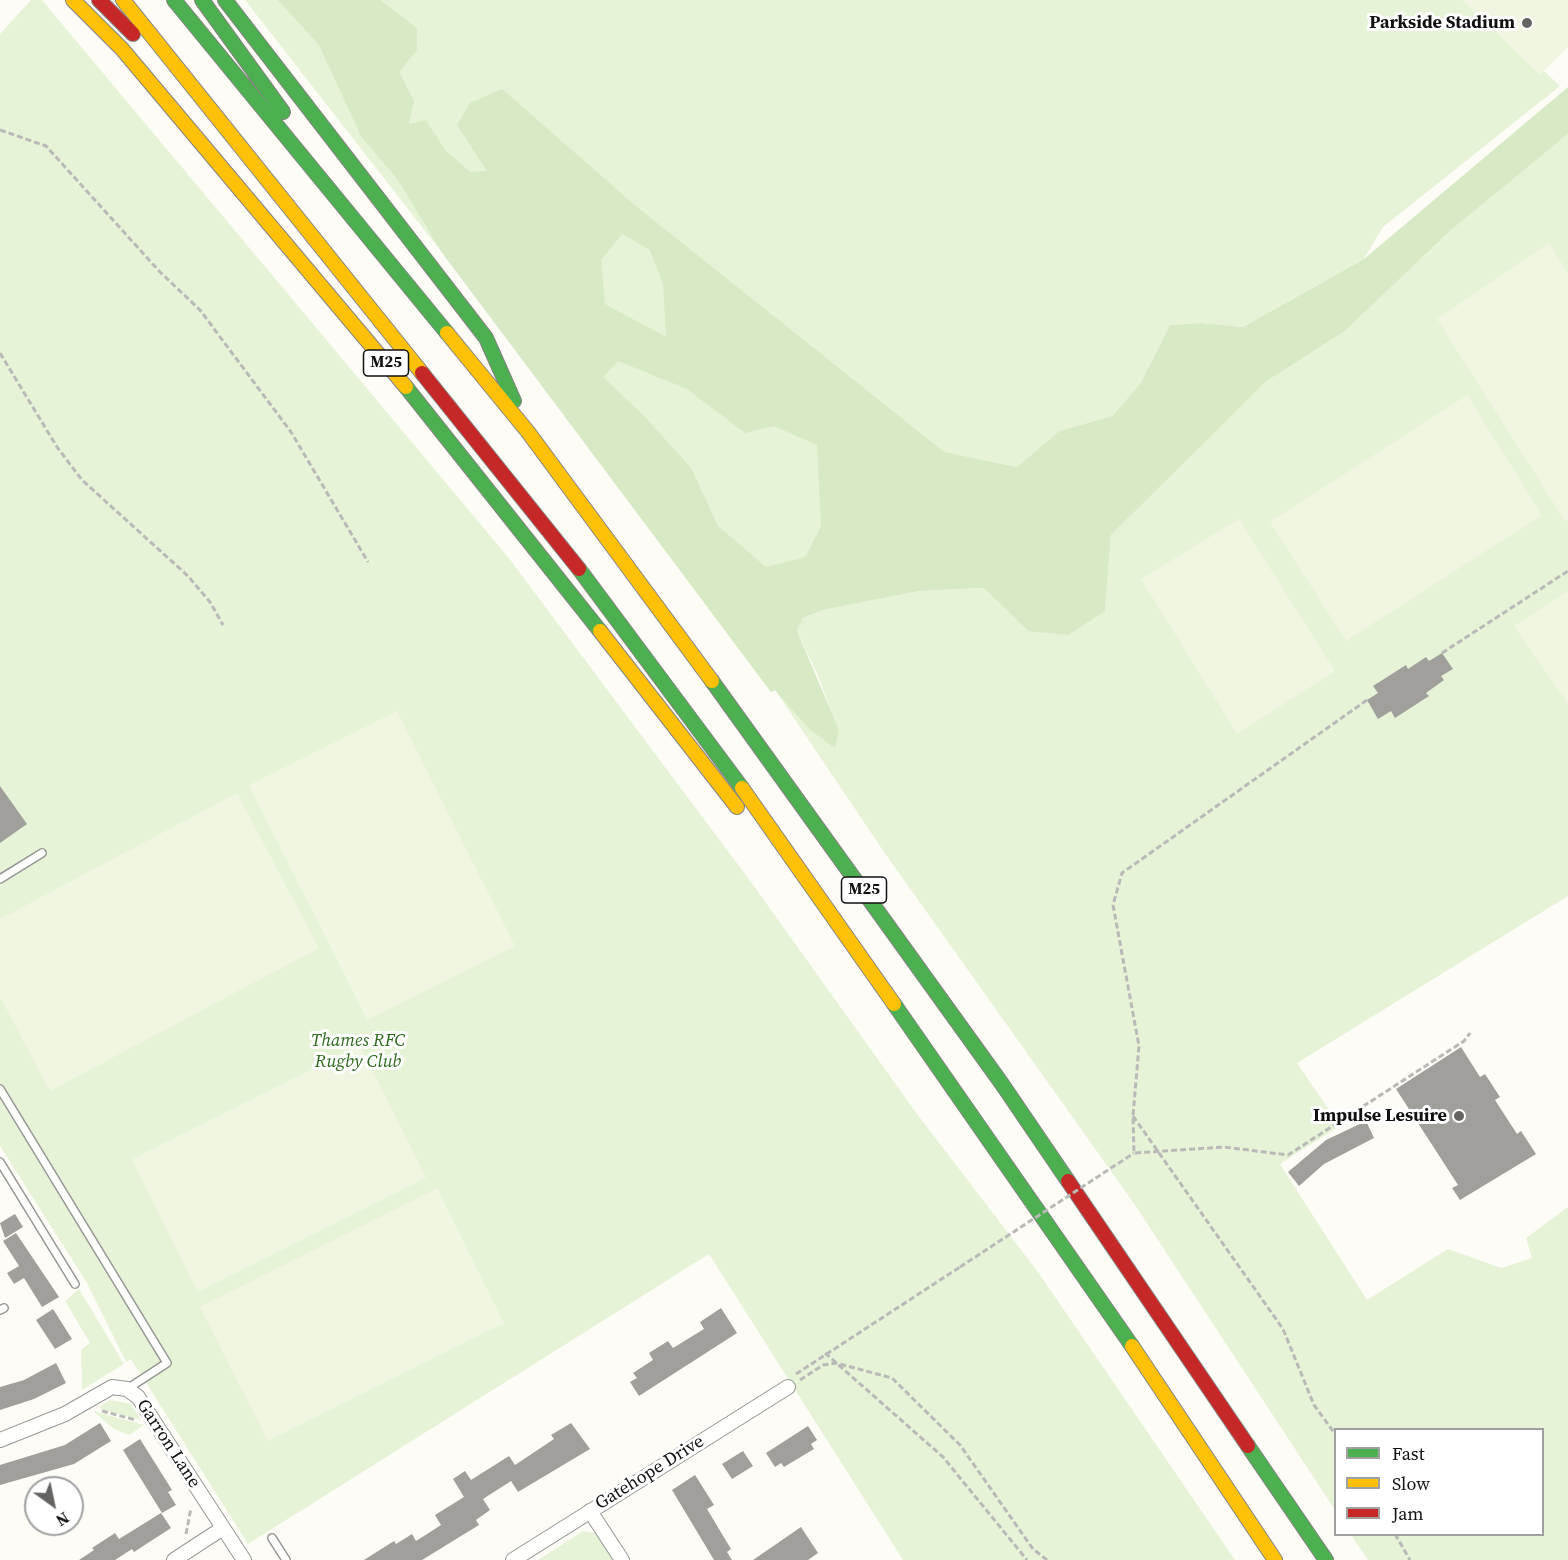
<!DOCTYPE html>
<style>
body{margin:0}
#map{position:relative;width:1568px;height:1560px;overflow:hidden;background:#fdfcf7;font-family:"Source Serif 4",serif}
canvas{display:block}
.legend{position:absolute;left:1334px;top:1428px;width:210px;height:108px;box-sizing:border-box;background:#fff;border:2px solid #a0a0a0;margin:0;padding:8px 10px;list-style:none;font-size:18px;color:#111}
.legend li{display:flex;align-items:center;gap:12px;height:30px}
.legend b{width:30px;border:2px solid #a0a0a0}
.north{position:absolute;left:24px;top:1476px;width:60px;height:60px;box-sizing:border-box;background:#fff;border:2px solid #a0a0a0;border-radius:50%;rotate:147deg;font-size:16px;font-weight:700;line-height:24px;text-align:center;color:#111}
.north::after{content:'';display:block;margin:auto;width:21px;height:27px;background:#646362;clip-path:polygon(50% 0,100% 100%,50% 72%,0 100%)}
</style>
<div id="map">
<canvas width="1568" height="1560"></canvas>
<ul class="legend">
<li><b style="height:8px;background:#4caf50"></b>Fast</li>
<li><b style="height:8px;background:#ffc107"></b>Slow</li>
<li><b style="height:8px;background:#c62828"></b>Jam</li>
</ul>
<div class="north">N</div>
</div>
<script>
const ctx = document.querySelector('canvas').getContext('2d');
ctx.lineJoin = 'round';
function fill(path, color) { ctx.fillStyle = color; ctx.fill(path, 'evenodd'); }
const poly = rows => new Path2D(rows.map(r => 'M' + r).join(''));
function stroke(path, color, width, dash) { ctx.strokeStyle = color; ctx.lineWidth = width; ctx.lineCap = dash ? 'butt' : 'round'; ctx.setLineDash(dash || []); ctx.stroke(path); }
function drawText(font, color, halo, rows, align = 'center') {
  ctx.font = font + ' "Source Serif 4",serif'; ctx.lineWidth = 6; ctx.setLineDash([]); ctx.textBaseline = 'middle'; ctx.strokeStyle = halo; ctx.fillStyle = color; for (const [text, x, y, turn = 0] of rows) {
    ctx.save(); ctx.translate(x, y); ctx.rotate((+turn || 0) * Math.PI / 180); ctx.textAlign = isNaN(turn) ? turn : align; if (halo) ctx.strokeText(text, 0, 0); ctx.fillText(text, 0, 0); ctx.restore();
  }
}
fill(poly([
 [31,0,42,0,508,557,751,882,917,1114,1038,1272,1235,1560,903,1560,709,1254,248,1544,131,1359,126,1362,87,1283,0,1146,0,34],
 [245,0,1468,0,1560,86,1383,227,1364,259,1243,327,1201,323,1170,325,1140,384,1112,416,1059,431,1017,467,946,453,767,619,837,727,818,676,797,631,803,618,823,610,919,591,984,588,1028,631,1105,611,1111,535,1267,381,1345,331,1450,231,1568,134,1568,896,1297,1063,1340,1126,1280,1164,1367,1300,1448,1249,1501,1268,1532,1258,1526,1238,1568,1207,1568,1560,1368,1560,1351,1535,1542,1534,1542,1430,1336,1430,1335,1510,1135,1205,884,852,775,690,771,692,443,254],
 [79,1289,124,1364,82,1390,81,1350,90,1343,65,1301],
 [110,1400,131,1404,141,1420,101,1409,99,1407],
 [93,1411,144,1425,129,1435,114,1429],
 [583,1531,598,1534,615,1560,538,1560]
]), '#e7f3d7');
fill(poly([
 [278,0,380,0,417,28,417,50,399,72,414,101,409,124,426,120,445,150,470,172,487,171,457,125,470,103,502,89,637,207,944,452,1017,467,1059,431,1112,416,1140,384,1170,325,1201,323,1243,327,1364,259,1568,87,1568,134,1450,231,1345,331,1267,381,1111,535,1105,611,1068,635,1028,631,984,588,919,591,823,610,803,618,797,631,839,730,835,748,810,730,775,690,771,692,443,254,398,180,361,136,319,45],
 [622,234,650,250,663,284,666,337,605,304,601,260],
 [618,361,687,389,745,433,774,426,817,445,821,527,805,557,766,567,718,526,691,468,644,416,603,377]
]), '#d8eac5');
fill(poly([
 [1462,0,1568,0,1568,47,1540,75],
 [1549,243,1568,273,1568,519,1565,521,1437,319],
 [1467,395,1542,515,1346,641,1270,522],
 [1239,519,1335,671,1237,734,1141,579],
 [1568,591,1568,704,1514,626],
 [397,711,515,946,367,1020,249,785],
 [237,793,319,948,50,1091,0,997,0,919],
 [360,1045,426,1178,198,1292,132,1159],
 [437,1188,504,1323,268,1441,200,1307]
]), '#f0f6e1');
fill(poly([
 [1442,653,1453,669,1441,676,1444,680,1426,693,1429,696,1395,718,1391,711,1378,719,1367,700,1378,693,1373,686,1406,665,1408,669,1426,657,1429,661],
 [0,786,27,824,0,843],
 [1461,1047,1480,1077,1485,1074,1500,1097,1495,1100,1517,1134,1521,1131,1536,1154,1460,1200,1452,1188,1458,1185,1396,1089],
 [1366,1121,1374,1138,1324,1164,1299,1186,1288,1172,1326,1140],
 [15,1214,23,1227,5,1238,0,1223],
 [16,1233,59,1297,42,1307,24,1278,14,1284,7,1273,19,1266,3,1241],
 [721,1308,737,1333,639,1396,630,1382,637,1378,633,1373,653,1360,649,1353,668,1341,673,1348,704,1329,700,1322],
 [53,1309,72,1339,55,1349,36,1320],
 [56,1363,66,1383,34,1399,0,1410,0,1387,24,1380],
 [100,1423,111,1441,74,1464,0,1485,0,1465,65,1445],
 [571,1423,590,1449,518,1492,511,1481,483,1499,490,1510,476,1520,479,1525,422,1560,364,1560,394,1541,396,1544,412,1534,416,1541,441,1525,435,1515,464,1497,453,1479,465,1471,471,1480,509,1456,515,1465,554,1439,551,1435],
 [808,1426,817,1440,811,1444,814,1449,784,1467,781,1463,775,1467,766,1453],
 [140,1439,172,1490,168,1492,176,1505,162,1513,123,1450],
 [743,1451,753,1466,732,1479,722,1464],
 [695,1475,714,1505,707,1509,731,1549,727,1552,732,1560,714,1560,672,1490],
 [161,1513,171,1528,134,1552,132,1549,115,1560,79,1560,94,1550,92,1548,115,1533,119,1539],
 [801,1527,818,1553,808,1560,753,1560]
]), '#a19f9c');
const lane = poly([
 [0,879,42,853],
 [0,1089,167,1363,127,1389],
 [0,1162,75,1284],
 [0,1310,4,1308],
 [272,1538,286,1560]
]);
const street = poly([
 [0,1440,65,1414,112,1387,127,1389,138,1397,244,1560],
 [590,1511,622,1560],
 [174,1560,223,1528],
 [513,1560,788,1387]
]);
const fast = poly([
 [174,0,447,333],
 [202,0,283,112],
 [225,0,486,338,514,401],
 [406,387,600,631],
 [579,569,742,788],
 [712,681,1002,1084,1068,1181],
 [894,1004,1132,1346],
 [1248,1446,1326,1560]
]);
const slow = poly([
 [73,0,122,49,406,387],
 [123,0,422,373],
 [447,333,528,432,712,681],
 [600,631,737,807],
 [742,788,894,1004],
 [1132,1346,1275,1560]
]);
const jam = poly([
 [99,0,133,34],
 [422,373,579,569],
 [1068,1181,1248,1446]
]);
stroke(lane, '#979795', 10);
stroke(street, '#979795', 16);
stroke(fast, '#858482', 16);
stroke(slow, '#858482', 16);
stroke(jam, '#858482', 16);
stroke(poly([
 [0,130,46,146,160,272,200,310,291,432,368,562],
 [0,353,57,447,82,480,188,576,210,602,223,625],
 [1442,653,1568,571],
 [1367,700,1122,873,1113,905,1139,1046,1133,1116,1134,1153,1224,1147,1288,1155,1464,1041,1470,1033],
 [1133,1116,1283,1329,1314,1405,1336,1435],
 [825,1353,943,1457,1027,1560],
 [796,1374,960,1267],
 [800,1380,823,1365,836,1363,892,1378,960,1445,1033,1549,1047,1560],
 [102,1411,136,1420],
 [186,1534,191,1508],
 [1395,1534,1410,1560]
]), '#b9b9b8', 3, [6, 3]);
stroke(lane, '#fffffe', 7);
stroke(street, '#fffffe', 14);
stroke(fast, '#4caf50', 14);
stroke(slow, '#ffc107', 14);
stroke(jam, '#c62828', 14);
stroke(poly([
 [960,1267,1134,1153]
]), '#b9b9b8', 3, [6, 3]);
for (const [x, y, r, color] of [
 [1527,23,6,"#646362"],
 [1459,1116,6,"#646362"]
]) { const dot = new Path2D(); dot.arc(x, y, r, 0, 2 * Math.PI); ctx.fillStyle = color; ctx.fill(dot); stroke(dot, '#fff', 2); }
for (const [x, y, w] of [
 [386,363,45],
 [864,890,45]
]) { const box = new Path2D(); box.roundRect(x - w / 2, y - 13, w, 26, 4.5); ctx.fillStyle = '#fff'; ctx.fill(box); stroke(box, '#111', 1.5); }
drawText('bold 16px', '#111', null, [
 ["M25",386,363],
 ["M25",864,890]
]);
drawText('bold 18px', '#111', '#fff', [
 ["Parkside Stadium",1515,23],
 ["Impulse Lesuire",1447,1116]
], 'right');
drawText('italic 18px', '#2f6b1f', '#fff', [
 ["Thames RFC",358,1041],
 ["Rugby Club",358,1062]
]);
drawText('18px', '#111', '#fff', [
 ["Garron Lane",168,1444,57],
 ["Gatehope Drive",650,1473,-32]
]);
</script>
